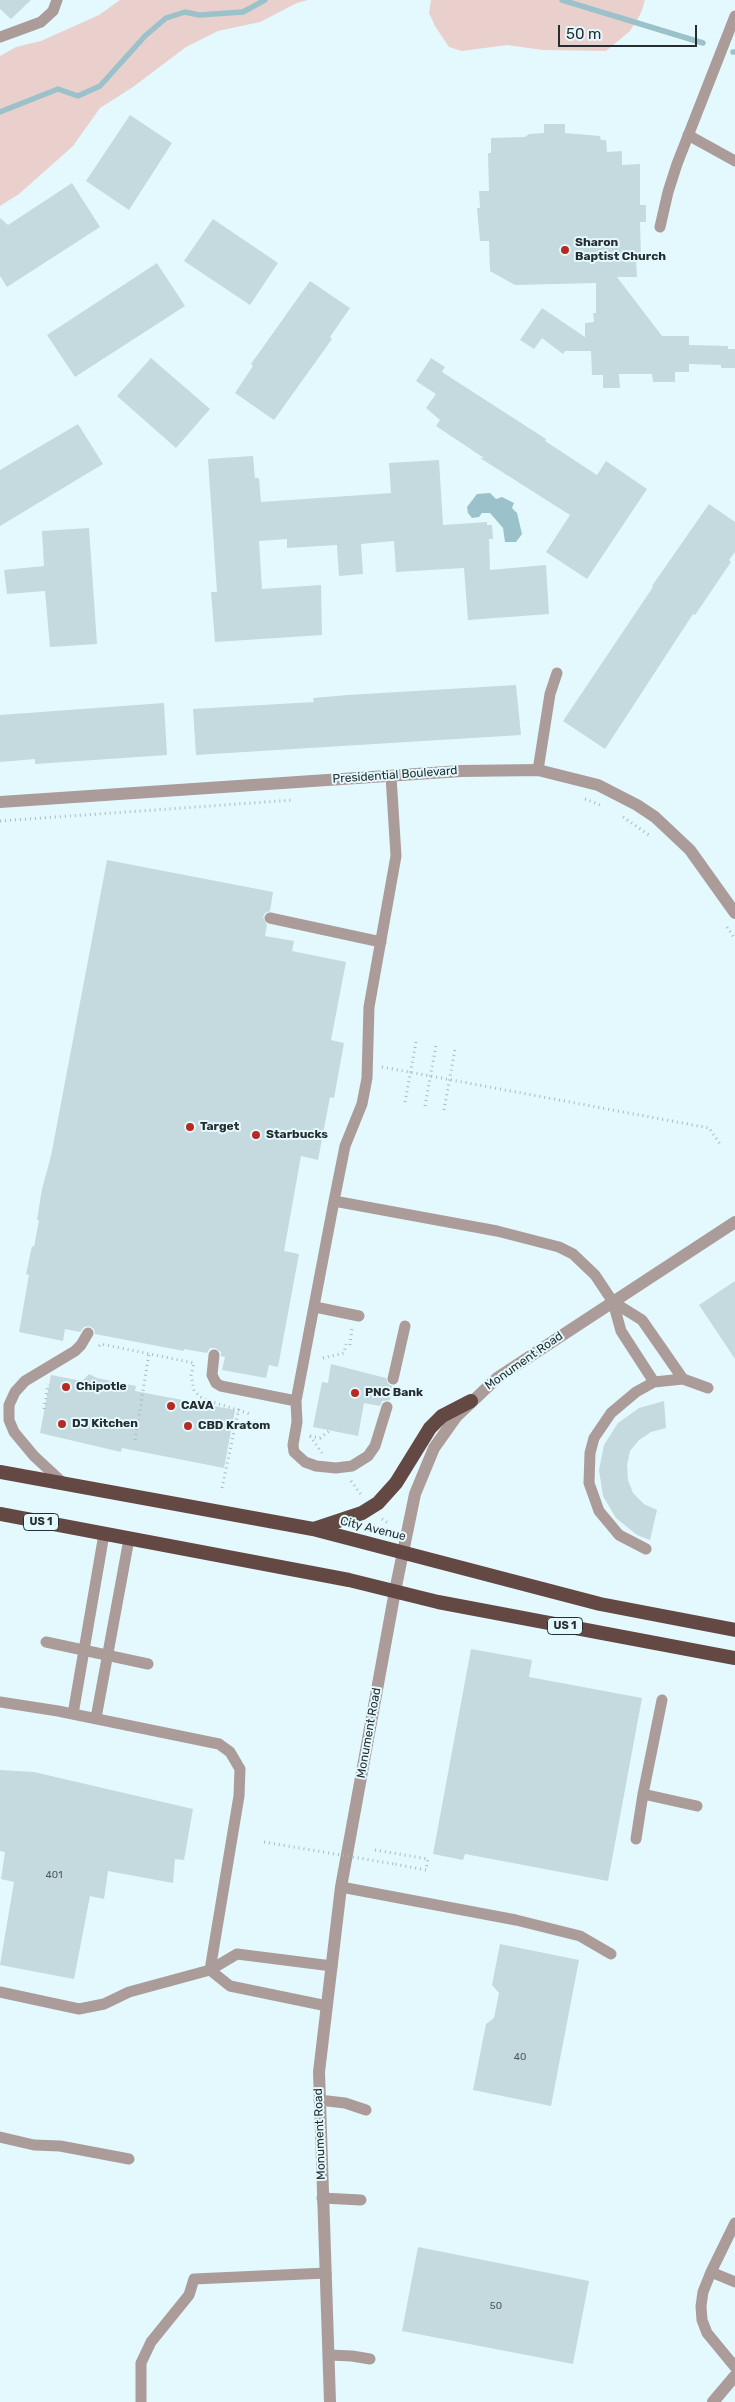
<!DOCTYPE html>
<style>
body{margin:0}
#map{position:relative;width:735px;height:2402px;overflow:hidden;background:#e3f9fe;font-family:Rubik,sans-serif}
canvas{display:block}
.scale{position:absolute;left:558px;top:25px;width:139px;height:22px;box-sizing:border-box;border:2px solid #252d2f;border-top:0;padding-left:6px;font-size:15px;line-height:18px;white-space:nowrap;color:#252d2f;-webkit-text-stroke:4px #e3f9fe;paint-order:stroke}
</style>
<div id="map">
<canvas width="735" height="2402"></canvas>
<div class="scale">50 m</div>
</div>
<script>
const ctx = document.querySelector('canvas').getContext('2d');
ctx.lineJoin = 'round';
function fill(path, color) { ctx.fillStyle = color; ctx.fill(path, 'evenodd'); }
const poly = rows => new Path2D(rows.map(r => 'M' + r).join(''));
function stroke(path, color, width, dash) { ctx.strokeStyle = color; ctx.lineWidth = width; ctx.lineCap = dash ? 'butt' : 'round'; ctx.setLineDash(dash || []); ctx.stroke(path); }
function drawText(font, color, halo, rows, align = 'center') {
  ctx.font = font + ' Rubik,sans-serif'; ctx.lineWidth = 4; ctx.setLineDash([]); ctx.textBaseline = 'middle'; ctx.strokeStyle = halo; ctx.fillStyle = color; for (const [text, x, y, turn = 0] of rows) {
    ctx.save(); ctx.translate(x, y); ctx.rotate((+turn || 0) * Math.PI / 180); ctx.textAlign = isNaN(turn) ? turn : align; if (halo) ctx.strokeText(text, 0, 0); ctx.fillText(text, 0, 0); ctx.restore();
  }
}
fill(poly([
 [120,0,308,0,297,3,260,22,218,31,186,47,133,87,100,108,73,146,19,194,0,206,0,56,16,47,41,41,99,15],
 [431,0,645,0,641,13,630,31,606,51,543,50,507,45,462,51,449,47,435,26,429,13]
]), '#ead0cc');
fill(poly([
 [490,493,496,499,502,497,514,503,512,508,517,513,522,534,516,542,505,542,503,528,490,513,482,513,479,517,472,518,468,513,467,507,477,494]
]), '#9bc2cb');
stroke(poly([
 [562,0,703,43],
 [733,52,735,52],
 [0,112,58,89,78,96,100,86,145,36,166,18,185,12,199,15,243,12,265,0]
]), '#9bc2cb', 5.5);
fill(poly([
 [0,0,31,0,11,19,0,9],
 [130,115,172,143,129,210,86,181],
 [544,124,565,124,565,133,600,136,601,140,606,140,607,152,622,151,622,165,640,164,640,205,646,205,646,222,640,222,641,258,636,258,637,277,617,277,662,336,689,336,689,345,728,346,728,349,735,349,735,368,721,368,721,365,689,364,689,372,675,372,675,382,653,382,652,374,619,374,620,388,603,388,603,375,592,375,591,351,565,351,563,354,542,338,534,349,520,340,542,308,585,337,585,323,594,322,593,313,596,313,596,283,515,285,490,271,489,241,480,241,477,208,480,208,479,191,489,191,488,153,491,153,491,138,525,137,529,134,544,133],
 [72,183,100,227,7,287,0,276,0,218,8,225],
 [213,219,278,263,250,305,184,261],
 [157,263,185,306,75,377,47,335],
 [310,281,350,308,330,337,332,339,274,420,235,393,253,366,251,364],
 [151,358,210,409,176,448,117,396],
 [431,358,445,367,442,372,546,439,545,441,597,475,606,461,647,489,587,579,546,552,570,515,480,458,484,458,436,426,440,420,426,408,436,394,416,381],
 [78,424,103,464,0,526,0,470],
 [253,456,255,478,259,478,261,502,391,493,389,463,439,460,443,525,487,522,487,525,492,525,493,539,489,539,490,570,546,565,549,614,468,620,464,568,396,572,394,541,361,544,363,574,339,576,337,545,287,548,287,539,259,541,262,589,321,585,322,635,215,642,211,592,217,592,208,459],
 [709,504,735,522,735,552,729,560,731,562,695,615,693,614,605,749,563,721,653,587,652,586],
 [89,528,97,644,50,647,45,591,7,594,4,570,44,566,42,531],
 [516,685,521,735,196,755,193,709,314,702,313,698,348,695],
 [164,703,167,755,35,764,35,759,0,762,0,715],
 [107,860,273,892,270,911,265,913,263,917,267,925,265,936,294,941,292,951,346,962,331,1040,344,1043,334,1098,330,1097,318,1160,301,1156,284,1251,299,1254,278,1367,269,1365,266,1378,222,1370,225,1357,221,1356,221,1352,215,1348,210,1348,207,1353,184,1349,184,1351,95,1334,94,1329,89,1326,84,1327,80,1332,65,1329,63,1341,19,1332,29,1275,26,1274,32,1246,34,1247,39,1220,37,1220,42,1189,51,1156],
 [735,1281,735,1359,699,1305],
 [331,1364,386,1378,388,1384,392,1386,390,1400,382,1401,380,1406,364,1403,358,1436,313,1427,322,1382,328,1383],
 [89,1374,97,1378,136,1386,135,1391,235,1410,224,1468,122,1448,121,1452,40,1433,51,1375,82,1381],
 [664,1401,666,1428,651,1432,639,1440,630,1451,627,1465,628,1480,633,1493,644,1504,657,1510,650,1540,637,1535,616,1518,603,1496,599,1470,604,1445,618,1423,639,1408],
 [471,1649,532,1660,529,1677,642,1698,608,1881,465,1854,463,1860,433,1854],
 [0,1770,34,1772,193,1809,184,1860,175,1859,173,1883,108,1871,104,1899,90,1896,74,1979,0,1965,14,1882,1,1879,5,1852,0,1851],
 [500,1944,579,1960,551,2106,473,2090,486,2024,494,2018,499,1993,492,1985],
 [418,2247,589,2281,573,2364,402,2331]
]), '#c4dadf');
stroke(poly([
 [585,799,600,805],
 [623,817,649,835],
 [0,821,294,800],
 [727,927,735,939],
 [382,1067,709,1128,720,1144],
 [405,1102,416,1042],
 [425,1106,436,1045],
 [444,1110,455,1049],
 [350,1345,352,1328],
 [99,1346,101,1344,194,1363,191,1376,194,1390,199,1396,206,1400,250,1414],
 [323,1358,344,1353,346,1344],
 [44,1409,48,1384],
 [310,1436,322,1453],
 [310,1436,320,1438,329,1431],
 [135,1440,149,1354],
 [351,1481,362,1496],
 [222,1488,239,1408],
 [382,1519,388,1523],
 [375,1850,428,1859,426,1870,394,1864]
]), '#a8babe', 3, [1, 4]);
stroke(poly([
 [0,37,41,22,53,11,57,0],
 [688,135,735,161],
 [660,227,668,192,677,164,735,16],
 [538,770,550,694,557,673],
 [270,918,381,942],
 [334,1201,497,1231,559,1247,573,1254,595,1275,613,1302,621,1331,654,1382],
 [613,1302,642,1320,683,1379],
 [315,1307,359,1316],
 [214,1355,212,1375,216,1383,221,1386,296,1401],
 [393,1379,405,1326],
 [387,1407,375,1446,368,1456,352,1466,336,1468,316,1466,305,1462,294,1452,293,1445,297,1422,296,1401,334,1201,345,1146,362,1104,367,1078,369,1007,396,856,391,776],
 [62,1482,34,1456,14,1432,9,1420,9,1405,15,1392,25,1381,75,1351,81,1345,88,1333],
 [646,1549,619,1535,599,1511,589,1483,590,1453,594,1438,611,1413,636,1392,654,1382,683,1379,708,1388],
 [46,1642,148,1664],
 [662,1700,643,1794,697,1806],
 [0,1702,58,1711,219,1744,230,1752,240,1769,239,1796,210,1970],
 [73,1714,104,1534],
 [96,1718,129,1539],
 [636,1839,643,1794],
 [341,1887,516,1920,580,1936,611,1954],
 [210,1970,230,1986,327,2006],
 [0,1992,79,2009,104,2004,129,1992,210,1970,237,1954,332,1966],
 [319,2100,345,2103,366,2110],
 [0,2137,34,2145,60,2146,129,2159],
 [322,2198,361,2200],
 [735,2223,711,2272,703,2292,701,2306,702,2320,707,2333,735,2367],
 [711,2272,735,2282],
 [329,2355,352,2356,370,2359],
 [141,2402,141,2363,151,2342,189,2295,194,2279,326,2273]
]), '#ac9c99', 11);
stroke(poly([
 [0,802,461,771,538,770,598,785,637,805,655,817,690,850,735,913],
 [330,2402,319,2072,341,1887,395,1591]
]), '#ac9c99', 12);
stroke(poly([
 [395,1591,415,1494,434,1448,456,1417,497,1378,735,1222],
 [713,2402,735,2376]
]), '#ac9c99', 12);
stroke(poly([
 [0,1472,313,1529,600,1604,735,1630],
 [0,1514,349,1580,438,1602,735,1658],
 [314,1529,362,1513,378,1503,396,1483,430,1428,442,1416,471,1401]
]), '#644843', 14);
stroke(poly([
 [264,1842,394,1864]
]), '#a8babe', 3, [1, 4]);
for (const [x, y, r, color] of [
 [565,250,5,"#b82922"],
 [190,1127,5,"#b82922"],
 [256,1135,5,"#b82922"],
 [66,1387,5,"#b82922"],
 [355,1393,5,"#b82922"],
 [171,1406,5,"#b82922"],
 [62,1424,5,"#b82922"],
 [188,1426,5,"#b82922"]
]) { const dot = new Path2D(); dot.arc(x, y, r, 0, 2 * Math.PI); ctx.fillStyle = color; ctx.fill(dot); stroke(dot, '#e3f9fe', 2); }
drawText('10px', '#4d585b', null, [
 ["401",54,1875],
 ["40",520,2057],
 ["50",496,2306]
]);
for (const [x, y, w] of [
 [41,1522,35],
 [565,1626,35]
]) { const box = new Path2D(); box.roundRect(x - w / 2, y - 8.5, w, 17, 4); ctx.fillStyle = '#e3f9fe'; ctx.fill(box); stroke(box, '#252d2f', 1); }
drawText('bold 11px', '#252d2f', null, [
 ["US 1",41,1522],
 ["US 1",565,1626]
]);
drawText('bold 12px', '#252d2f', '#e3f9fe', [
 ["Sharon",575,243],
 ["Baptist Church",575,257],
 ["Target",200,1127],
 ["Starbucks",266,1135],
 ["Chipotle",76,1387],
 ["PNC Bank",365,1393],
 ["CAVA",181,1406],
 ["DJ Kitchen",72,1424],
 ["CBD Kratom",198,1426]
], 'left');
drawText('12px', '#252d2f', '#e3f9fe', [
 ["Presidential Boulevard",395,775,-4],
 ["Monument Road",524,1361,-35],
 ["City Avenue",373,1529,14],
 ["Monument Road",369,1733,-80],
 ["Monument Road",320,2134,-92]
]);
</script>
